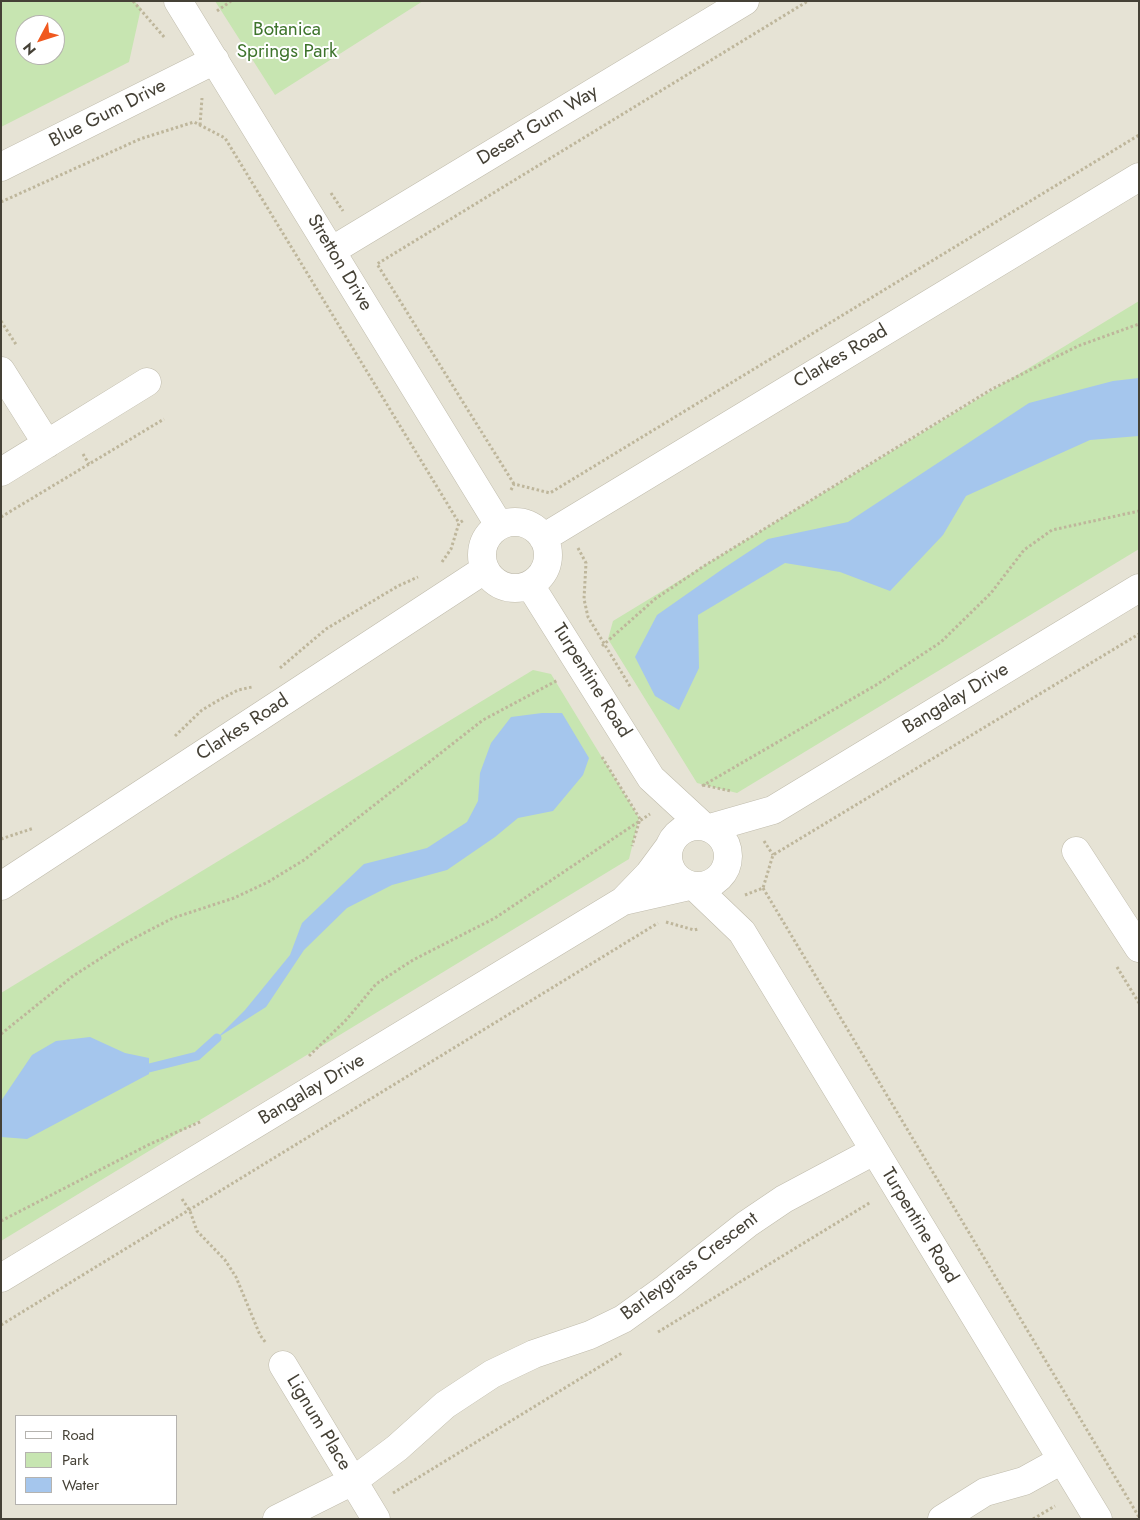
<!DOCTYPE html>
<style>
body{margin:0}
#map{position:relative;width:1140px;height:1520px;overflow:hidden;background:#f2f0e6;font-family:Jost,sans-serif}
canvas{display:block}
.frame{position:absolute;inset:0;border:2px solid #454136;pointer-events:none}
.legend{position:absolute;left:15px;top:1415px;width:162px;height:90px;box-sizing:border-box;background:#fff;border:1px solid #b5b3af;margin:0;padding:6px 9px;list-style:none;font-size:15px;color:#454136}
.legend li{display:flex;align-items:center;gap:10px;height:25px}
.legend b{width:25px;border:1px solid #b5b3af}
.north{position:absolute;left:15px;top:15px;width:50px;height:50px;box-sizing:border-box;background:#fff;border:1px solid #b5b3af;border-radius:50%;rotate:230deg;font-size:14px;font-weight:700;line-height:20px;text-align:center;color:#454136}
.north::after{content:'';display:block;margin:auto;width:18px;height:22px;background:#f0591f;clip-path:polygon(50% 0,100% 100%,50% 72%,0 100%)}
</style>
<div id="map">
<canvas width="1140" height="1520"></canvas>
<div class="frame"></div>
<ul class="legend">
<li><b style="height:6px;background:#fff"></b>Road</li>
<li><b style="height:14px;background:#c7e5b1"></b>Park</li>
<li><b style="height:14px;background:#a5c6ed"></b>Water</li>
</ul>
<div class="north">N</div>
</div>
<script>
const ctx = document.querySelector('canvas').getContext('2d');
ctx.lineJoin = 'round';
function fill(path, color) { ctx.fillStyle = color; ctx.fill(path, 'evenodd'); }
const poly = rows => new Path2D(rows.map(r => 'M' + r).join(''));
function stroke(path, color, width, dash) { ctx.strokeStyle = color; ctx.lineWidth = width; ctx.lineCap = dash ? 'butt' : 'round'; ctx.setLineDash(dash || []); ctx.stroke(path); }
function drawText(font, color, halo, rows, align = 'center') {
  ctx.font = font + ' Jost,sans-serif'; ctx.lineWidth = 4; ctx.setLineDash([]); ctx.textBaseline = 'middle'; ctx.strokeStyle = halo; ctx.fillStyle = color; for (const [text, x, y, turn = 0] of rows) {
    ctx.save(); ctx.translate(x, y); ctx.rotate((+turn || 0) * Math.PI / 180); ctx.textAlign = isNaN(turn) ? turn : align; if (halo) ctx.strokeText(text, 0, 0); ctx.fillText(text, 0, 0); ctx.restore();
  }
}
fill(poly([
 [1,1,1139,1,1139,1519,1,1519],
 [25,25,55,25,55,55,25,55],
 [16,1416,176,1416,176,1504,16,1504]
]), '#e6e3d5');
fill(poly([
 [1,1,134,1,141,8,129,62,1,127],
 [25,25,55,25,55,55,25,55],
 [215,1,423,1,275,95],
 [1139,301,1139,549,737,793,697,783,608,639,613,621],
 [533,670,551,674,639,818,629,859,1,1241,1,993]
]), '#c7e5b1');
fill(poly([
 [1139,378,1139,436,1090,440,966,496,943,535,890,591,840,572,785,563,698,615,699,668,679,710,655,696,635,657,657,615,724,568,768,539,848,522,1029,403,1113,381],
 [542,713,562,713,589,758,583,775,553,811,518,818,495,837,447,870,392,885,347,908,304,950,266,1007,217,1038,245,1010,290,955,302,923,364,864,427,848,467,822,478,801,480,773,491,743,511,717],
 [90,1037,125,1053,149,1058,149,1074,27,1139,1,1137,1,1101,32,1055,56,1041]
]), '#a5c6ed');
stroke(poly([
 [149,1068,197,1056,217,1038]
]), '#a5c6ed', 9);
const minor = poly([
 [178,1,499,525],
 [1,167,215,60],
 [331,251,745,1],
 [1,371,47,444],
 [1,472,147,382],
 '482 555a33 33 0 1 1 66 0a33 33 0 1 1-66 0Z',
 [543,538,1139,177],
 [530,585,651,778,703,826],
 '668 856a30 30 0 1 1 60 0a30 30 0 1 1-60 0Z',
 [710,828,773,810,1139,588],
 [1076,851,1139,948],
 [1,886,484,570],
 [695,887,742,932,1098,1519],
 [623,901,689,886],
 [1,1278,623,901,649,874,669,847],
 [283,1365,376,1519],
 [277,1519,353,1481,397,1448,445,1405,492,1374,534,1354,590,1335,623,1319,666,1288,747,1224,784,1199,874,1151],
 [942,1519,985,1492,1024,1481,1062,1460]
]);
stroke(minor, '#c0bcac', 29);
stroke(poly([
 [133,1,165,38],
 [217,11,231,1],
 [200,125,202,98],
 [331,193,343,211],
 [1,202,140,139,194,122,225,138,459,523],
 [1,321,17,346],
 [83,454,89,464],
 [514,484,377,264,808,1],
 [511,490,514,484,550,493,1139,135],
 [1,517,164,419],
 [578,548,586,563,584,599,588,617,631,688],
 [442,562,451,549,459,523,464,520],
 [602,646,655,599,704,566,992,389,1078,346,1139,324],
 [280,668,326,629,398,586,418,577],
 [175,736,202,710,219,700,238,690,252,687],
 [602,757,640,819,632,846],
 [703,785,731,791],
 [702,786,876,685,941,642,991,593,1024,550,1052,530,1139,511],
 [1,839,34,828],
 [764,841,773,855],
 [763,888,1139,1517],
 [745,895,763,888,773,855,1139,634],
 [666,922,694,930,698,929],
 [1117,967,1139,1003],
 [1,1034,73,976,123,944,173,918,234,898,268,882,304,860,483,720,558,680],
 [309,1056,347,1019,376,984,413,960,495,918,650,814],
 [182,1199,190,1211,197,1231,225,1260,236,1277,260,1335,266,1343],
 [1,1221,150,1144,202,1121],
 [1,1325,658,923],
 [658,1332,871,1202],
 [393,1493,622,1353],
 [1033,1519,1055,1506]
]), '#beb69b', 3, [2.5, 2.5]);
stroke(minor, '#fff', 28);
drawText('19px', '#3e742c', '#fff', [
 ["Botanica",287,30],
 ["Springs Park",287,52]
]);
drawText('19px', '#454136', '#fff', [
 ["Blue Gum Drive",108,114,-27],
 ["Desert Gum Way",538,126,-31],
 ["Stretton Drive",339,263,59],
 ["Clarkes Road",841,357,-31],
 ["Turpentine Road",591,681,58],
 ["Bangalay Drive",956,699,-31],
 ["Clarkes Road",243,728,-33],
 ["Bangalay Drive",312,1090,-31],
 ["Turpentine Road",919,1226,59],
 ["Barleygrass Crescent",690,1267,-37],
 ["Lignum Place",318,1423,59]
]);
</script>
